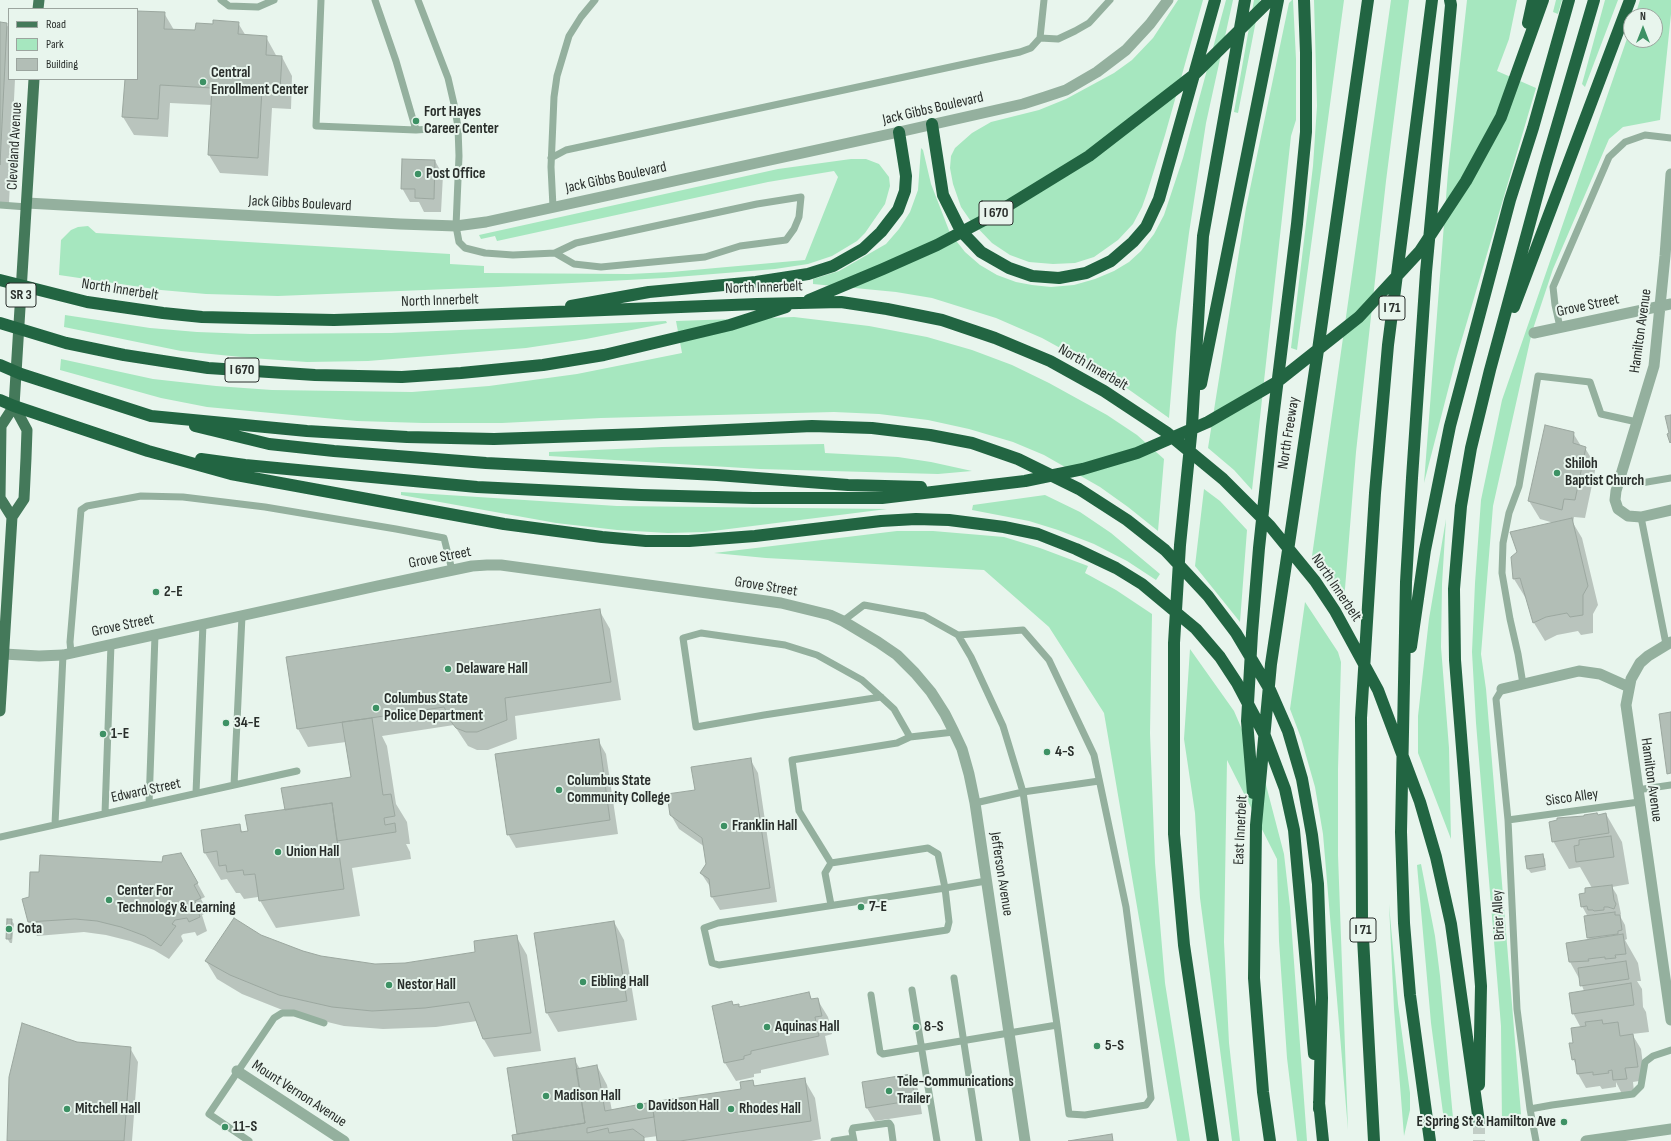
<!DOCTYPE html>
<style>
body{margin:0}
#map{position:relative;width:1671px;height:1141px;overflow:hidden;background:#e8f5ed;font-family:"Sofia Sans Condensed",sans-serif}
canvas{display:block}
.legend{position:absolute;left:8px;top:8px;width:130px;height:72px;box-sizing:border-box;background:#e8f5ed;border:1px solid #9ca59f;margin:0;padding:5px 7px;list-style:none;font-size:12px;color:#292e2b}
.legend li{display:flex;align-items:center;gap:8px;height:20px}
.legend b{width:20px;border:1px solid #9ca59f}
.north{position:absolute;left:1623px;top:8px;width:40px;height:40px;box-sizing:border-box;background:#e8f5ed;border:1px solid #9ca59f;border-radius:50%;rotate:0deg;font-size:11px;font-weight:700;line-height:16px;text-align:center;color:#292e2b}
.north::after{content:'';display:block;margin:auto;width:14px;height:18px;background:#3d9164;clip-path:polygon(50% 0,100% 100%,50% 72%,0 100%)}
</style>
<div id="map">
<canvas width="1671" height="1141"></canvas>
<ul class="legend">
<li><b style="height:5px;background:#44795a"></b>Road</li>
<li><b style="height:11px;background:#a6e7bf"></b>Park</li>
<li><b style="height:11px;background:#b2beb6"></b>Building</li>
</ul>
<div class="north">N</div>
</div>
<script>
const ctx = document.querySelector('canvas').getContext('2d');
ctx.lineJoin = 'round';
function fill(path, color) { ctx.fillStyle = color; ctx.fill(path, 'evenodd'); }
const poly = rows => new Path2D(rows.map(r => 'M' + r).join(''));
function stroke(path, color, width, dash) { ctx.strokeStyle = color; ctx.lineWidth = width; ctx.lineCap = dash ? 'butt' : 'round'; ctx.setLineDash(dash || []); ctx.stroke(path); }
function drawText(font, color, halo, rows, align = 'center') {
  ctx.font = font + ' "Sofia Sans Condensed",sans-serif'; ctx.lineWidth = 4; ctx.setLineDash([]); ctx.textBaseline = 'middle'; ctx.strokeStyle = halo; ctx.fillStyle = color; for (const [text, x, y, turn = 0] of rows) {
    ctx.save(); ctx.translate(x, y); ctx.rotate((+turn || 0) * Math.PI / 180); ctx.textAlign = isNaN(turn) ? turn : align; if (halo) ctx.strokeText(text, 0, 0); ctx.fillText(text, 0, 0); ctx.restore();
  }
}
fill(poly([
 [1178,0,1203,0,1165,135,1147,193,1142,207,1133,224,1118,240,1094,257,1075,263,1053,264,1029,262,1010,255,992,243,970,220,961,207,953,184,950,168,951,156,955,148,972,133,991,122,1039,110,1066,99,1114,73,1132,60,1153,38],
 [1226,0,1233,0,1206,123,1189,233,1176,332,1169,418,1104,372,1042,338,996,318,932,298,896,292,813,284,813,279,839,271,886,244,899,229,910,212,918,190,921,148,923,150,931,184,950,233,965,252,980,265,997,275,1016,282,1032,285,1051,287,1074,285,1095,279,1114,271,1129,262,1141,251,1154,234,1164,215,1183,158],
 [1254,0,1260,0,1238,113,1234,112],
 [1292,0,1293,0,1296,59,1296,120,1291,136,1252,490,1234,470,1208,448,1246,208,1289,3],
 [1314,0,1344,0,1297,350,1291,348,1313,166,1317,106],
 [1391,0,1409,0,1386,181,1356,452,1344,601,1312,556],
 [1467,0,1517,0,1509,39,1497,71,1536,88,1456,359,1424,483,1448,172],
 [1556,0,1562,0,1558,14,1553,12],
 [1605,0,1618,0,1585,87,1582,84],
 [1640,0,1671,0,1671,14,1660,120,1623,127,1609,139,1553,269,1532,332,1493,506,1481,654,1486,689,1521,1114,1514,1122,1502,1126,1501,1026,1476,723,1472,652,1475,583,1481,500,1502,400,1631,27,1631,40,1655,40,1655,16,1635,16],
 [851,159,866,159,879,164,889,177,890,186,885,204,865,233,857,241,832,256,808,264,775,269,664,278,498,287,278,296,206,294,161,290,59,275,61,240,71,230,78,227,88,226,96,233,450,254,450,264,484,266,484,273,629,274,671,272,805,260,838,177,834,171,768,182,497,241,495,236,481,239,479,235,778,169],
 [65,315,150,328,197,332,251,334,391,333,666,321,667,323,586,339,526,348,368,361,307,362,251,358,181,351,64,327],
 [794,317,869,326,927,337,972,350,1012,365,1049,383,1107,415,1137,435,1164,459,1158,531,1128,507,1100,487,1044,455,1013,442,969,429,928,420,879,414,834,412,601,418,502,423,423,423,357,421,207,407,161,398,60,370,61,359,153,379,216,386,272,390,412,392,489,386,577,374,682,353,676,321],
 [824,444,825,453,898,457,931,462,972,471,938,474,760,469,549,456,549,452,662,447],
 [1204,489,1220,501,1247,530,1240,622,1195,566],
 [401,492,617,506,887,509,705,532,668,533,617,530,556,523,401,495],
 [1045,495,1080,512,1111,533,1160,574,1156,580,1127,561,1094,544,1058,530,1029,521,972,510,973,505],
 [1446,519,1442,584,1441,647,1449,748,1451,839,1418,753,1418,716,1429,619],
 [897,531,933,531,1004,537,1040,548,1088,566,1085,573,1116,590,1152,614,1150,733,1155,863,1165,983,1190,1141,1177,1141,1104,713,1049,627,984,570,766,558,714,553],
 [1305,602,1338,652,1341,662,1338,769,1338,855,1348,1130,1323,834,1315,787,1301,738,1290,709],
 [1190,649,1234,711,1266,785,1284,854,1290,907,1307,1141,1297,1141,1287,1058,1279,941,1277,859,1227,760,1224,942,1229,1043,1240,1141,1232,1141,1200,898,1195,813,1184,739],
 [1421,864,1435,936,1440,976,1454,1129,1447,1124,1443,1113,1431,1023,1417,865],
 [1389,904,1398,1004,1410,1093,1410,1110,1404,1136,1394,1009]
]), '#a6e7bf');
fill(poly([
 [137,12,164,13,174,30,196,31,214,25,238,23,246,36,266,37,277,57,282,57,292,76,291,109,272,108,268,176,220,173,209,155,212,105,170,103,168,137,134,135,123,117,126,79,137,79],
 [0,23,6,24,9,28,9,79,15,79,9,203,0,203],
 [435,161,443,175,441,212,424,212,419,202,410,202,402,188],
 [1573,433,1581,446,1585,448,1596,466,1585,518,1574,517,1573,523,1582,538,1598,605,1593,614,1593,633,1581,635,1578,631,1557,635,1545,641,1534,623,1527,597,1525,597,1514,579,1554,523,1540,519,1529,501],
 [599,610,610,629,621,700,515,716,517,739,488,750,477,750,468,746,454,725,382,736,387,746,396,804,407,822,410,844,406,844,410,852,411,859,352,868,360,916,276,928,258,897,244,899,240,893,236,893,227,879,221,880,205,853,239,826,243,833,249,832,286,811,352,778,346,742,308,747,298,729],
 [598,740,606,754,618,834,516,848,508,834],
 [750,759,758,773,777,902,720,910,712,897,711,888,701,873,707,864,705,847,679,829,671,815],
 [1606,814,1622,842,1629,884,1612,887,1617,895,1621,914,1620,916,1625,925,1627,939,1625,940,1638,963,1641,981,1637,981,1642,989,1643,1007,1646,1012,1649,1032,1632,1034,1641,1049,1645,1080,1633,1082,1634,1092,1622,1094,1616,1082,1616,1087,1602,1089,1600,1086,1586,1088,1578,1074,1577,1067,1573,1059,1574,1044,1581,1028,1573,1013,1584,991,1580,980,1570,962,1567,944,1590,940,1588,938,1588,917,1582,906,1586,894,1592,888,1580,867,1569,869,1553,841,1598,816],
 [1542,855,1545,859,1546,870,1531,873,1528,869],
 [189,868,205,897,201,899,208,912,202,915,207,931,197,936,195,932,183,934,181,936,183,941,169,959,154,950,130,941,106,935,84,932,37,936,29,922,23,900],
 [11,920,14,924,12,943,10,943,7,938],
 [614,922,624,940,637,1020,558,1032,547,1013,535,934],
 [260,936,320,957,375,965,405,964,476,953,516,936,527,955,541,1051,494,1057,483,1038,477,1021,436,1027,383,1029,344,1026,290,1013,242,994,217,979,206,961],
 [808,993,812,1000,817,999,828,1017,832,1034,825,1036,829,1055,761,1070,761,1073,754,1074,754,1077,736,1081,725,1063,732,1003,734,1006,738,1005,740,1008],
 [77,1043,130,1048,138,1062,132,1141,8,1141],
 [574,1059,580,1069,597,1066,607,1085,612,1111,742,1090,752,1081,755,1086,804,1079,815,1098,821,1139,811,1141,658,1141,658,1136,643,1138,645,1141,514,1141,518,1134,508,1069],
 [910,1075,918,1089,922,1114,875,1121,867,1108]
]), '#0003');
const building = poly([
 [137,11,165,12,164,29,195,30,196,23,213,24,213,20,239,22,238,34,267,36,266,55,282,56,280,91,262,90,258,158,208,155,212,88,160,85,158,119,122,117,125,79,137,79,137,11],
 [0,22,7,23,0,165,0,22],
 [402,159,435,160,434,199,415,198,415,189,401,189,402,159],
 [1671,415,1671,442,1670,443,1667,434,1669,433,1665,416,1671,415],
 [1545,425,1574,432,1573,443,1586,447,1575,500,1564,499,1562,510,1528,501,1545,425],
 [1572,518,1588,586,1583,595,1583,615,1570,617,1567,613,1546,617,1533,623,1520,578,1513,579,1511,557,1517,552,1510,532,1572,518],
 [600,609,611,682,505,698,507,720,477,732,466,732,456,728,452,723,444,707,297,729,286,657,600,609],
 [1671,712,1671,773,1667,774,1659,714,1671,712],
 [372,718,383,795,391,794,395,816,384,818,385,825,395,823,396,832,337,841,332,803,285,810,281,788,351,777,342,722,372,718],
 [599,739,610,820,507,835,495,754,599,739],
 [751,758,770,888,711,897,709,879,700,873,706,864,702,838,670,815,667,794,695,790,691,767,751,758],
 [332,803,344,889,259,901,255,874,244,875,243,870,227,872,226,865,219,866,217,851,204,853,201,830,240,824,241,832,248,831,245,815,332,803],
 [1597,813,1598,815,1606,813,1609,833,1552,842,1549,822,1557,820,1557,818,1584,816,1584,815,1597,813],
 [1611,836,1614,857,1576,862,1574,846,1579,845,1579,840,1611,836],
 [181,853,198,883,194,885,201,898,195,901,200,917,189,922,187,918,175,920,172,924,176,926,161,946,145,936,121,927,97,921,75,919,28,922,22,899,29,897,30,872,39,872,40,855,162,862,163,856,181,853],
 [1543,854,1545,866,1527,869,1525,856,1543,854],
 [1612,885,1614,900,1616,904,1614,909,1608,907,1604,907,1604,910,1594,911,1593,910,1588,910,1587,906,1581,907,1579,894,1585,893,1585,888,1612,885],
 [1615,912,1615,915,1620,915,1622,930,1618,931,1618,934,1587,938,1584,916,1615,912],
 [234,918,261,935,303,951,321,956,375,964,405,963,475,952,474,941,517,935,531,1033,483,1039,469,1002,425,1008,372,1011,332,1007,279,995,230,975,205,961,234,918],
 [7,919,12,919,11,939,6,939,7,919],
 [614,921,627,1001,546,1013,534,933,614,921],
 [1623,934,1626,954,1615,955,1616,958,1605,959,1605,957,1588,959,1589,961,1569,962,1566,943,1623,934],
 [1626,961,1629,979,1580,986,1578,968,1626,961],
 [1631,983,1634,1005,1572,1014,1569,993,1631,983],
 [809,992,811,999,818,998,822,1016,815,1017,819,1036,751,1051,751,1054,744,1056,744,1059,724,1063,712,1006,732,1001,733,1005,739,1004,739,1007,809,992],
 [1602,1020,1603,1024,1618,1022,1620,1036,1633,1034,1638,1067,1625,1068,1627,1079,1613,1080,1612,1070,1608,1071,1609,1073,1593,1075,1593,1072,1577,1074,1575,1059,1572,1060,1569,1043,1573,1043,1571,1028,1586,1026,1585,1022,1602,1020],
 [22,1023,77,1042,131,1047,124,1141,7,1141,9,1077,22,1023],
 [575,1058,585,1123,517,1134,507,1068,575,1058],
 [597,1065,605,1111,652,1102,654,1117,587,1128,587,1133,608,1128,609,1133,633,1129,644,1137,644,1141,513,1141,512,1135,585,1123,576,1069,597,1065],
 [911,1074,915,1100,866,1108,862,1082,911,1074],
 [805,1078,811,1121,680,1141,657,1141,652,1102,741,1089,740,1082,753,1080,754,1086,805,1078],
 [1112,1134,1113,1141,1068,1141,1112,1134]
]);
fill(building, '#b2beb6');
stroke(building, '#9ba79f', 1);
stroke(poly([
 [1479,1122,1479,1141]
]), '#c2cdc6', 12, [12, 6]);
stroke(poly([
 [221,0,229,6,258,7,274,0],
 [321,0,316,126,416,130,396,61,375,0],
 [418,0,448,78,454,104,458,127,459,156,456,226,459,242,465,248,485,253,513,255,555,253,576,243,757,204,801,197,799,217,794,229,786,240,740,246,705,257,601,267,574,264,555,253],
 [1040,38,1058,39,1075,31,1089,23,1110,0],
 [416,130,458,127],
 [551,158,566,150,1020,52,1031,48,1040,38,1044,0],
 [0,205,27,207],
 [553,207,551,167,554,97,557,76,569,36,581,17,595,0],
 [1560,327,1555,305,1553,287,1609,157,1625,142,1645,135,1671,138],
 [1619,482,1641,483,1671,478],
 [1641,517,1666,644],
 [843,621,864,605,924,616,958,635,971,657,1003,726,1023,792,1057,1025],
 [71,653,70,642,81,510,87,506,141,496,183,497,265,507,396,529,444,538,452,570],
 [1523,684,1518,654,1510,619,1502,573,1503,543,1509,513,1519,486,1538,376,1590,382,1601,414,1637,422],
 [1502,689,1496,699,1508,820,1517,1009,1530,1109,1536,1141],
 [881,697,764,715,696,727,683,638,701,633,785,645,817,655,862,680,881,697,894,709,910,737,954,732],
 [910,737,897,743,792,760,799,811,831,863,928,848,938,854,945,888,986,881],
 [234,785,242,616],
 [1637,790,1671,785],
 [196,793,203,624],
 [975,803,1023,792,1099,781],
 [149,804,155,635],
 [105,813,111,644],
 [1508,820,1639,802],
 [55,824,63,655],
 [0,837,297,771],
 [831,863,825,873,831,905],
 [945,888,949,922,947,930,719,965,712,963,704,928,718,923,945,888],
 [954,978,979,1141],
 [912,990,937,1141],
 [871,995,880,1052,883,1054,1057,1025,1069,1114,1085,1115,1146,1105,1151,1098,1126,907,1094,755,1049,660,1023,630,958,635],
 [1530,1109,1552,1105,1633,1094,1641,1086,1645,1062,1653,1056,1671,1050],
 [249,1141,209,1114,274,1018,282,1013,294,1013,324,1023],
 [834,1141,853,1138],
 [854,1141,852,1131,853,1128,889,1123,891,1126,893,1141]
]), '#94b09e', 7);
stroke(poly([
 [1671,174,1665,256,1654,366,1616,491,1615,500,1618,509,1628,516,1641,517,1671,510],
 [1534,333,1671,304],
 [1671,642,1648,656,1640,663,1631,679,1626,705,1671,1020],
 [4,654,39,656,63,655,377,586,472,566,487,565,501,565,781,603,830,615,843,621,878,642,897,655,915,673,931,692,945,714,954,732,962,749,969,774,975,803,1025,1141],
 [1502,689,1579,671,1600,674,1629,687],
 [237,1071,344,1141]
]), '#94b09e', 11);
stroke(poly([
 [27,203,400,224,456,226,486,222,899,132,1023,104,1045,97,1066,90,1097,72,1126,50,1150,24,1168,0],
 [1586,1141,1671,1129]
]), '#94b09e', 11);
stroke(poly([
 [38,9,39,0],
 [12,517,0,498,1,426,14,406,34,79],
 [0,711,12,517,24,499,26,458,27,430,14,406]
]), '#44795a', 11);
stroke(poly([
 [1528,23,1533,0],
 [932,124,943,195,961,231,981,252,1009,268,1032,276,1059,278,1086,273,1111,261,1133,242,1146,227,1159,199,1215,0],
 [0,280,87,302,163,313,202,317,242,318,334,320,426,317,757,304,841,302,887,309,942,320,995,338,1050,361,1104,391,1166,432,1223,479,1270,526,1315,581,1335,611,1378,690,1420,802,1436,857,1451,924,1479,1122],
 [809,300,883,269,937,245,988,218,1089,156,1195,74,1270,0],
 [571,306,649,292,756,282,808,274,833,266,863,249,881,232,898,210,905,191,906,176,899,132],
 [1514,307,1630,0],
 [0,323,66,343,124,355,208,368,315,375,402,377,461,373,543,365,604,355,730,325,786,307],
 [0,365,21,374,151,416,307,431,407,437,494,439,642,434,812,426,872,428,930,435,972,443,1018,459,1079,489,1127,520,1165,550,1208,596,1236,633,1270,690,1288,731,1302,779,1312,835,1318,884,1322,998,1319,1109],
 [1201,384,1278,0],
 [0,400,14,406,148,451,231,474,504,524,602,537,646,541,689,541,755,536,881,521,916,519,949,520,1004,527,1038,534,1076,549,1116,568,1142,584,1196,629,1220,657,1237,683,1265,736,1285,789,1294,830,1314,1054],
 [195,426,269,444,334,451,486,463,717,475,848,485,921,487],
 [201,459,245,465,477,487,641,495,753,498,882,498,1025,481,1083,469,1137,453,1208,422,1277,382,1359,317,1420,251,1466,181,1501,117,1543,0],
 [1411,647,1425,550,1450,426,1510,200,1533,128,1569,0],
 [1253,793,1247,721,1252,633,1259,548,1272,427,1297,224,1306,132,1306,53,1304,0],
 [1479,1085,1481,986,1455,660,1454,589,1461,506,1471,448,1490,370,1545,167,1594,0],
 [1319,1102,1323,1141],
 [1213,1141,1184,945,1174,834,1174,643,1180,545,1192,426,1203,236,1245,0],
 [1270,1141,1263,1092,1254,978,1256,825,1271,664,1318,350,1368,0],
 [1374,1141,1362,919,1361,718,1375,493,1388,345,1432,0],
 [1430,1141,1410,995,1404,923,1401,832,1406,582,1412,478,1426,272,1451,5,1450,0]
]), '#226542', 12);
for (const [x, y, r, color] of [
 [203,82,4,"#3d9164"],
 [416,121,4,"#3d9164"],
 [418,174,4,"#3d9164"],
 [1557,473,4,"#3d9164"],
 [156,592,4,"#3d9164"],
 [448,669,4,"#3d9164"],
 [376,708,4,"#3d9164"],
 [226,723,4,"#3d9164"],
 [103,734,4,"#3d9164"],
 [1047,752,4,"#3d9164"],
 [559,790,4,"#3d9164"],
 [724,826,4,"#3d9164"],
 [278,852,4,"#3d9164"],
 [109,900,4,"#3d9164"],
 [861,907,4,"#3d9164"],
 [9,929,4,"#3d9164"],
 [583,982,4,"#3d9164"],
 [389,985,4,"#3d9164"],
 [767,1027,4,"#3d9164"],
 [916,1027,4,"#3d9164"],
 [1097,1046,4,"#3d9164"],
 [889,1091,4,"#3d9164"],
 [546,1096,4,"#3d9164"],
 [640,1106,4,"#3d9164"],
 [67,1109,4,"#3d9164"],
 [731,1109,4,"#3d9164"],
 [1564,1122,4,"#3d9164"],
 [225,1127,4,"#3d9164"]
]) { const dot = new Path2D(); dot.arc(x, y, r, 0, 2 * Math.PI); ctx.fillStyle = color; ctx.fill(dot); stroke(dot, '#e8f5ed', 1.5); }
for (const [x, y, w] of [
 [996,213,34],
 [21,295,30],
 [1392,308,26],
 [242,370,34],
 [1363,930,26]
]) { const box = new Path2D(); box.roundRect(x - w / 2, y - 12, w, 24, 3); ctx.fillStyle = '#e8f5ed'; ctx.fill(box); stroke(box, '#292e2b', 1); }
drawText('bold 14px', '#292e2b', null, [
 ["I 670",996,213],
 ["SR 3",21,295],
 ["I 71",1392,308],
 ["I 670",242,370],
 ["I 71",1363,930]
]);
drawText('bold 15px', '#292e2b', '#e8f5ed', [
 ["Central",211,73],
 ["Enrollment Center",211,90],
 ["Fort Hayes",424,112],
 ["Career Center",424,129],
 ["Post Office",426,174],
 ["Shiloh",1565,464],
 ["Baptist Church",1565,481],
 ["2-E",164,592],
 ["Delaware Hall",456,669],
 ["Columbus State",384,699],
 ["Police Department",384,716],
 ["34-E",234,723],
 ["1-E",111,734],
 ["4-S",1055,752],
 ["Columbus State",567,781],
 ["Community College",567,798],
 ["Franklin Hall",732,826],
 ["Union Hall",286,852],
 ["Center For",117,891],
 ["Technology & Learning",117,908],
 ["7-E",869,907],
 ["Cota",17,929],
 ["Eibling Hall",591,982],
 ["Nestor Hall",397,985],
 ["Aquinas Hall",775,1027],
 ["8-S",924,1027],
 ["5-S",1105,1046],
 ["Tele-Communications",897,1082],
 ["Trailer",897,1099],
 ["Madison Hall",554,1096],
 ["Davidson Hall",648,1106],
 ["Mitchell Hall",75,1109],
 ["Rhodes Hall",739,1109],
 ["E Spring St & Hamilton Ave",1556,1122,"right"],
 ["11-S",233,1127]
], 'left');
drawText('15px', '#292e2b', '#e8f5ed', [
 ["Jack Gibbs Boulevard",933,109,-13],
 ["Cleveland Avenue",15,146,-87],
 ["Jack Gibbs Boulevard",616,178,-12],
 ["Jack Gibbs Boulevard",300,204,3],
 ["North Innerbelt",764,288,-2],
 ["North Innerbelt",120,290,9],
 ["North Innerbelt",440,301,-2],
 ["Grove Street",1588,306,-12],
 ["Hamilton Avenue",1641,331,-82],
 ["North Innerbelt",1093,368,30],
 ["North Freeway",1289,433,-81],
 ["Grove Street",440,558,-11],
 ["Grove Street",766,587,9],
 ["North Innerbelt",1336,588,56],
 ["Grove Street",123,626,-12],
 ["Hamilton Avenue",1651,780,82],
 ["Edward Street",146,791,-12],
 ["Sisco Alley",1572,798,-8],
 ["East Innerbelt",1241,830,-87],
 ["Jefferson Avenue",1001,874,81],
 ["Brier Alley",1499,915,-93],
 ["Mount Vernon Avenue",299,1094,33]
]);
</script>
